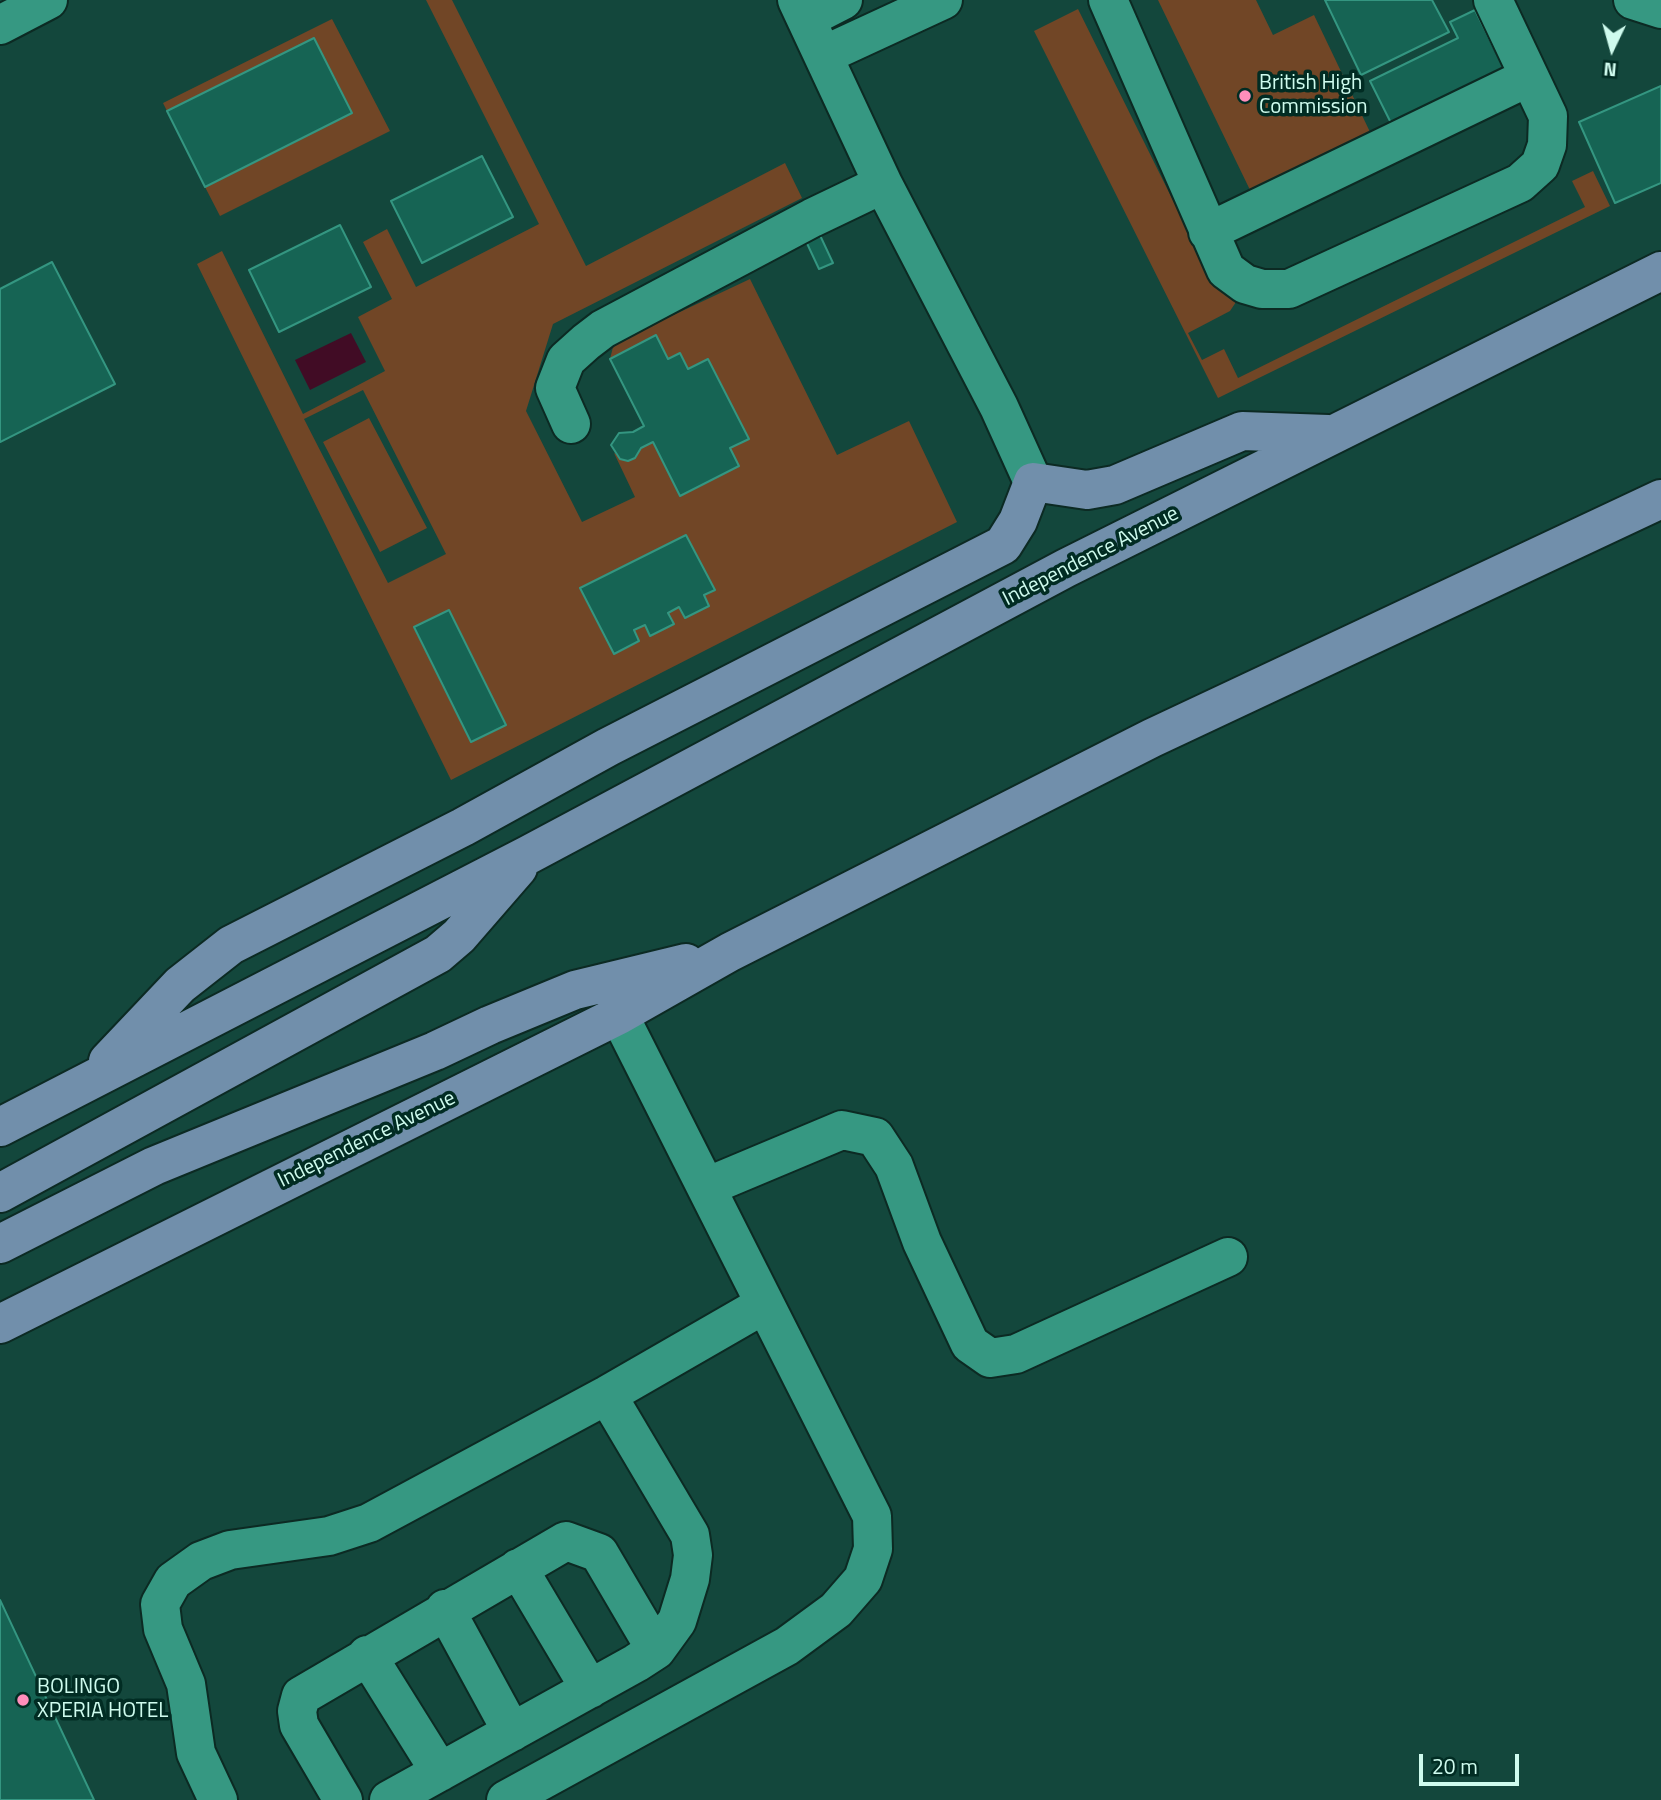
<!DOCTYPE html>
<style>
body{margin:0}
#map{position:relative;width:1661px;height:1800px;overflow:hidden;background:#13473c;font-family:"Titillium Web",sans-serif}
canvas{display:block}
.north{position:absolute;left:1577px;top:14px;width:70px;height:70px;-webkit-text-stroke:5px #012c23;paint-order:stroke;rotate:185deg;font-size:19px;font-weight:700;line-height:28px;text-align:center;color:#cffbee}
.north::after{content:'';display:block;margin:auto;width:24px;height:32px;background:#cffbee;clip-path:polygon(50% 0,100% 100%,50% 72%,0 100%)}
.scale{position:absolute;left:1419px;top:1754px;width:100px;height:32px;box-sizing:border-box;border:4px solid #cffbee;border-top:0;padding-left:9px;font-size:21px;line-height:24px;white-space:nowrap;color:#cffbee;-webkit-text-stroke:5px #012c23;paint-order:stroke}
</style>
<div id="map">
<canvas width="1661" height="1800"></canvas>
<div class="north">N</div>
<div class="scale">20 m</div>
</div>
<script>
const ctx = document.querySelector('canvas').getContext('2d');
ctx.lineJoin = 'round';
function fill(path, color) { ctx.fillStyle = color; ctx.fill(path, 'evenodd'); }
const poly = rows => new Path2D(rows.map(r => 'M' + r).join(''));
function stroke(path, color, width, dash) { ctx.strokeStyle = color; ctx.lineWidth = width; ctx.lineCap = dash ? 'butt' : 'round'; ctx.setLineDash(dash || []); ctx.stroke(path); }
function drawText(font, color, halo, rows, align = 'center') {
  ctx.font = font + ' "Titillium Web",sans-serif'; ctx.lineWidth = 7; ctx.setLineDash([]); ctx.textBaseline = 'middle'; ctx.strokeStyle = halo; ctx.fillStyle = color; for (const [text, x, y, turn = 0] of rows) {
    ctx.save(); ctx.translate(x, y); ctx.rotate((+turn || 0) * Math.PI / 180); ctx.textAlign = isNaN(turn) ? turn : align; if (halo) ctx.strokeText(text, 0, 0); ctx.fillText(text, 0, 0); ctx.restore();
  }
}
fill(poly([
 [426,0,452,0,586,266,785,163,802,198,553,324,526,411,582,522,635,497,614,453,628,461,635,458,641,448,653,442,681,496,730,448,749,439,708,359,688,369,680,353,668,359,656,336,610,359,614,343,750,279,837,455,909,421,957,522,451,780,197,264,222,251,303,414,385,371,358,317,392,299,363,242,387,229,416,287,539,224],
 [363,390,446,554,388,583,304,419],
 [686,535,714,590,668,613,673,625,651,636,645,625,634,630,639,642,614,654,580,588],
 [448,610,449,610,471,741,414,628],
 [1158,0,1256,0,1273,35,1314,15,1370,132,1250,190],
 [1078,9,1213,281,1238,299,1230,311,1188,333,1202,360,1224,349,1238,378,1585,207,1572,181,1593,171,1610,206,1218,398,1034,31],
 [332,19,390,131,220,216,205,187,314,38,167,111,163,103],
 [369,418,427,528,380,552,323,442]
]), '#714626');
fill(poly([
 [351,333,366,362,310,390,295,360]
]), '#410c25');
const building = poly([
 [1325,0,1432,0,1449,32,1361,75,1325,0],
 [1475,10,1504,68,1391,123,1370,81,1458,38,1450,22,1475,10],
 [314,38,352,113,205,187,167,111,314,38],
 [1661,86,1661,183,1615,203,1579,122,1661,86],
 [482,156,513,217,422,263,391,201,482,156],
 [340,225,371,287,279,332,249,270,340,225],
 [818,231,833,263,819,269,804,237,818,231],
 [52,262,115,384,0,442,0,289,52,262],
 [656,335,668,359,680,353,688,369,708,359,749,439,730,448,739,466,680,496,653,442,641,448,635,458,628,461,620,459,611,445,619,433,633,432,644,426,610,359,656,335],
 [686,535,715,590,704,595,709,606,685,618,679,607,668,613,674,624,650,636,645,625,634,630,639,641,614,654,580,588,686,535],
 [449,610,506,725,471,742,414,627,449,610],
 [0,1600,94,1800,0,1800,0,1600]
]);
fill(building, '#166454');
stroke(building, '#349681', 2);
const minor = poly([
 [797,0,883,184,999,407,1033,482],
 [1108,0,1226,270,1245,284,1262,289,1289,289,1520,183,1540,165,1547,145,1548,116,1493,0],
 [1633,0,1661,9],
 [806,19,843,0],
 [0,25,48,0],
 [824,55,943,0],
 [1208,232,1529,77],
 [571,424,555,388,566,360,586,342,603,329,812,218,883,184],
 [706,1187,842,1130,875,1137,894,1166,922,1242,970,1344,990,1358,1016,1354,1228,1257],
 [518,1568,590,1689],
 [445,1609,512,1732],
 [367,1655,440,1772],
 [218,1800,196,1753,186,1684,163,1629,160,1604,173,1581,201,1561,230,1550,329,1536,369,1523,607,1395,765,1304],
 [343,1800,299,1725,297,1711,301,1696,566,1541,599,1553,656,1650],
 [389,1800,636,1663,656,1650,677,1621,690,1579,693,1555,690,1535,607,1395],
 [506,1800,787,1646,836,1610,863,1579,873,1549,872,1516,619,1015]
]);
const major = poly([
 [108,1061,180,985,231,945,463,827,608,747,1003,545,1018,521,1033,482,1087,490,1115,485,1242,431,1328,434],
 [0,1127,528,855,1066,568,1661,271],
 [0,1193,438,954,459,936,518,868],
 [0,1244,154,1166,435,1051,490,1025,575,990,686,963],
 [0,1324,619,1015,730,952,1152,738,1661,499]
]);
stroke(minor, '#0c2a23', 42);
stroke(major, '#0c2a23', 42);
stroke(minor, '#369882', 38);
stroke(major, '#718fab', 38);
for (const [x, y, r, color] of [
 [1245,96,7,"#fe8ebb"],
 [23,1700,7,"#fe8ebb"]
]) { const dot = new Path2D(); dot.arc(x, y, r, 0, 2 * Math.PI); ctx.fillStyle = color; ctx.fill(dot); stroke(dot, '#012c23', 2.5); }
drawText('21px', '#cffbee', '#012c23', [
 ["British High",1259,84],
 ["Commission",1259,108],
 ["BOLINGO",37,1688],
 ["XPERIA HOTEL",37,1712]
], 'left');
drawText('21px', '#cffbee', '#012c23', [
 ["Independence Avenue",1091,557,-27],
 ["Independence Avenue",367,1140,-26]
]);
</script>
